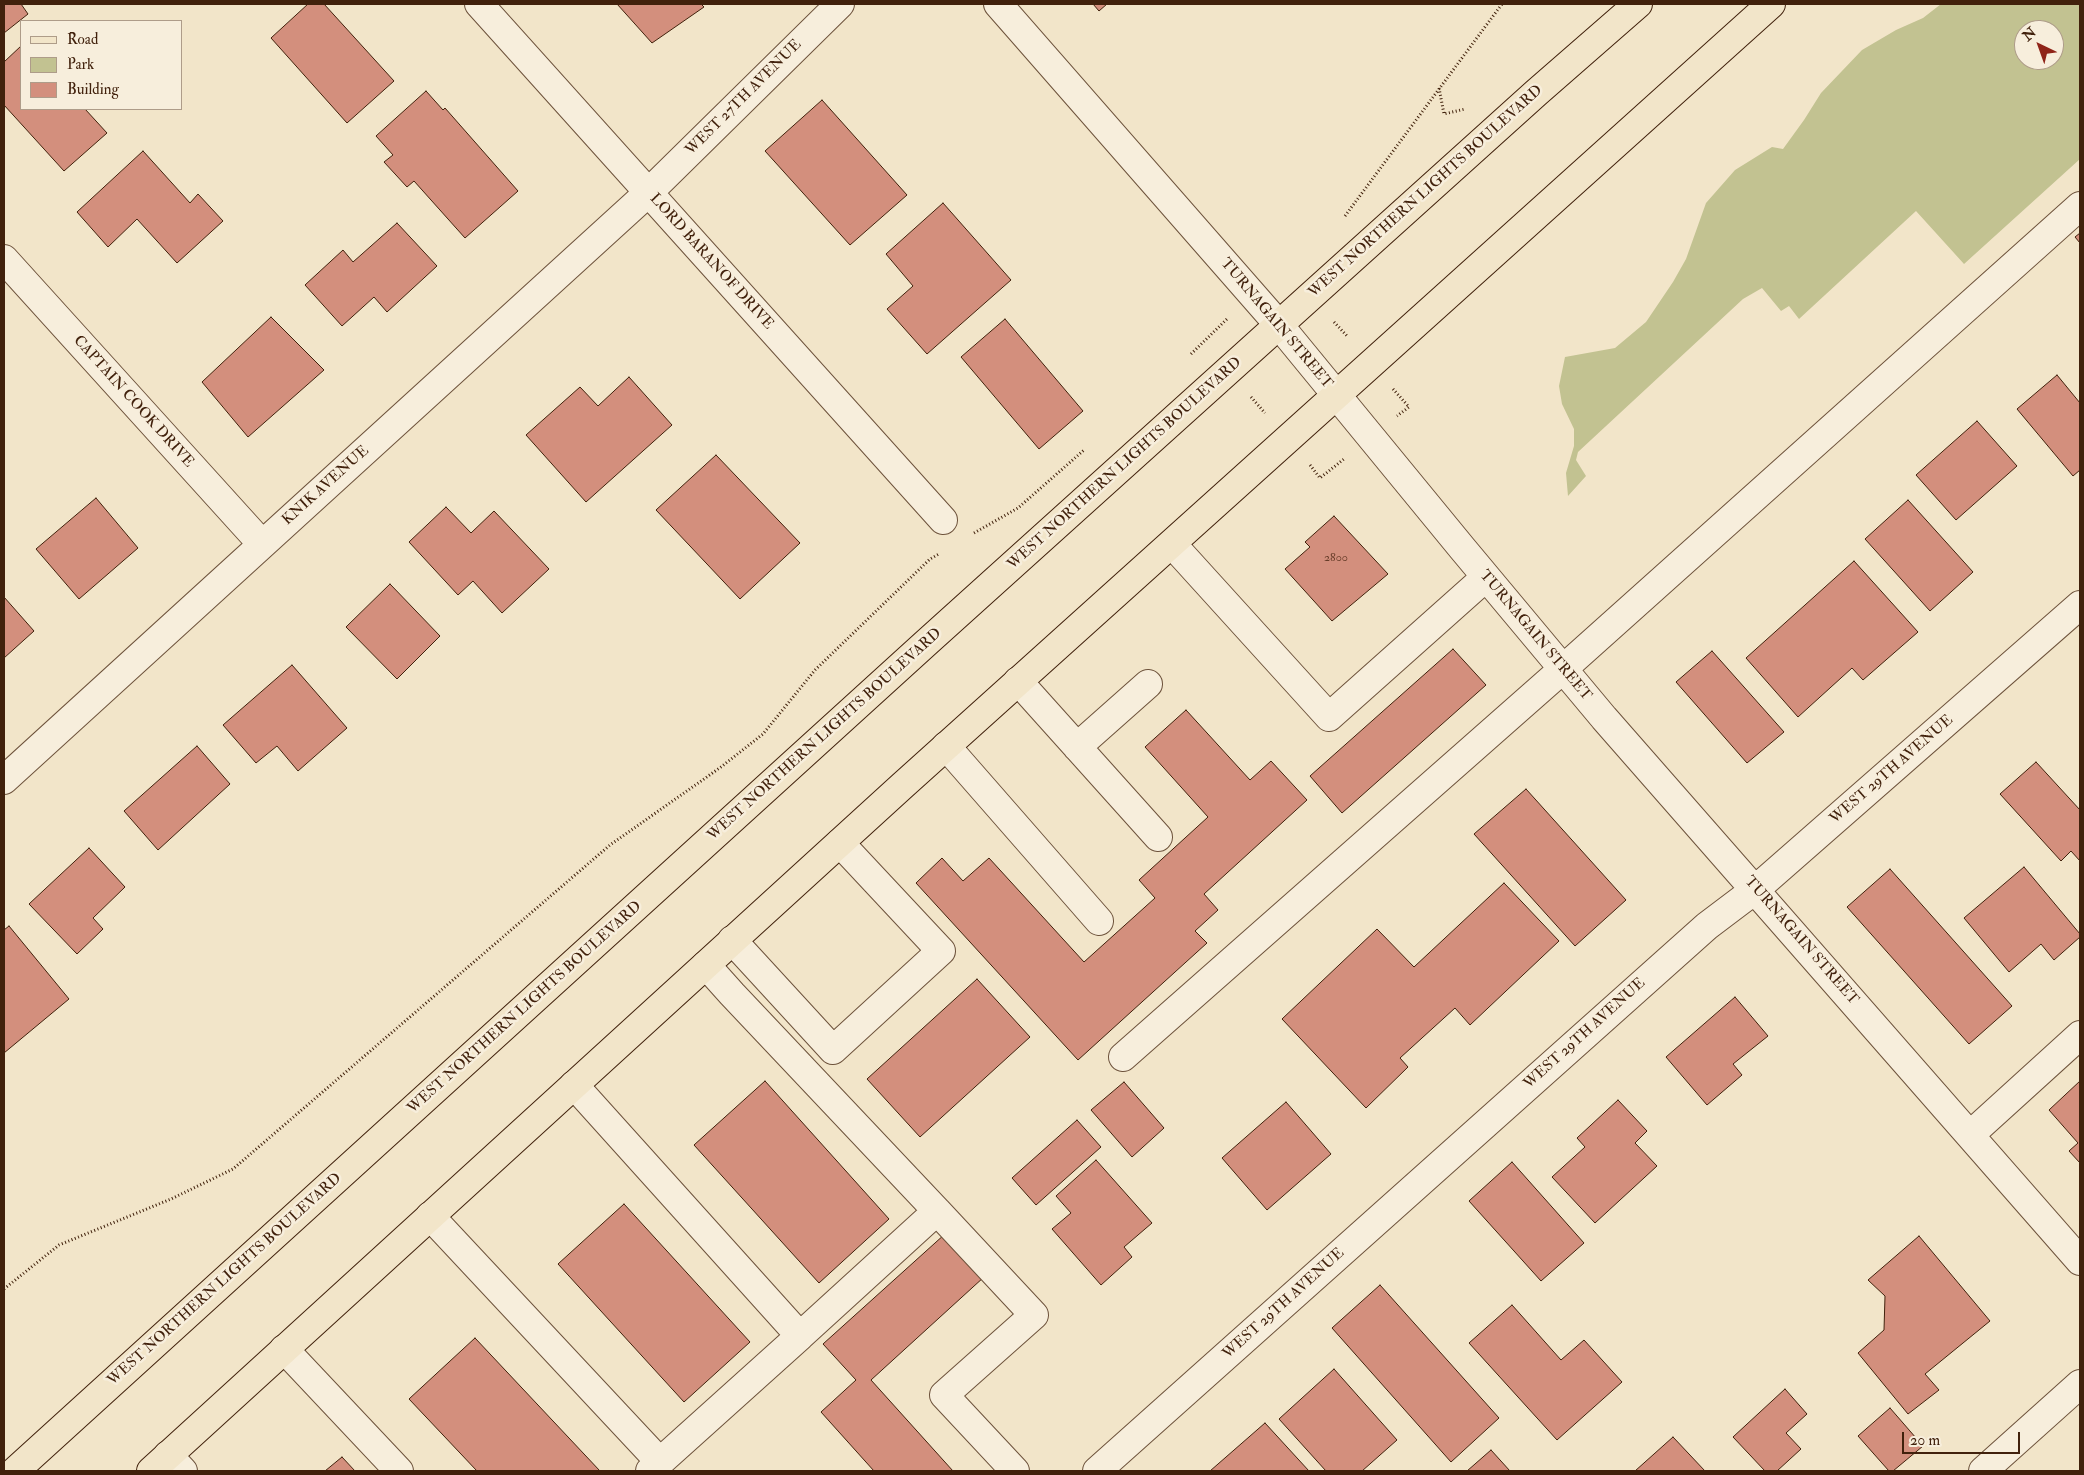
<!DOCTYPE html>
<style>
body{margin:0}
#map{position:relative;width:2084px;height:1475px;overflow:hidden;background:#f2e5c9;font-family:"IM FELL Double Pica",serif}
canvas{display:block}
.frame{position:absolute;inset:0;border:5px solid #41210c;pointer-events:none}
.legend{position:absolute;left:20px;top:20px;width:162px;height:90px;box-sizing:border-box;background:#f7eedc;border:1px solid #ae9c89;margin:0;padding:6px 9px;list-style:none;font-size:15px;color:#41210c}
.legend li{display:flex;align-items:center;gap:10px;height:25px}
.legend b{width:25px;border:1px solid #ae9c89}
.north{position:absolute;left:2014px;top:20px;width:50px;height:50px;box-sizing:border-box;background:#f7eedc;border:1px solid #ae9c89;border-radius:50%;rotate:318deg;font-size:14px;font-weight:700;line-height:20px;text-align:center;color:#41210c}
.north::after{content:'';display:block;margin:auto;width:18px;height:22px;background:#8f2418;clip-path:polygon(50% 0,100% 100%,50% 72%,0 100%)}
.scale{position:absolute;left:1902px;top:1432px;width:118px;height:22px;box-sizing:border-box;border:2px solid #41210c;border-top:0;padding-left:6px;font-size:15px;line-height:18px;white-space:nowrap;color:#41210c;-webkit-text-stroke:4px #f7eedc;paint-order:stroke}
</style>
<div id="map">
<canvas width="2084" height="1475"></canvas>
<div class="frame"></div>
<ul class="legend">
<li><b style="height:6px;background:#f2e5c9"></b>Road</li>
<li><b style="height:14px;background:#c2c291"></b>Park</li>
<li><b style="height:14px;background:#d38f7d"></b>Building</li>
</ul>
<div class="north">N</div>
<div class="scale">20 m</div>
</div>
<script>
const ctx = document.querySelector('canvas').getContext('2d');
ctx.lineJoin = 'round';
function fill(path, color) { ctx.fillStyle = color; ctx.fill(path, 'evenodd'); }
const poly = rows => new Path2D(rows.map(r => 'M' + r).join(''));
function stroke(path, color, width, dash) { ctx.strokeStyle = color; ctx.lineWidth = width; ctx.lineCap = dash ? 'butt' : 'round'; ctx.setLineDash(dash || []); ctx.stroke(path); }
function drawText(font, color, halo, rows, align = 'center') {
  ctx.font = font + ' "IM FELL Double Pica",serif'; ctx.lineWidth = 5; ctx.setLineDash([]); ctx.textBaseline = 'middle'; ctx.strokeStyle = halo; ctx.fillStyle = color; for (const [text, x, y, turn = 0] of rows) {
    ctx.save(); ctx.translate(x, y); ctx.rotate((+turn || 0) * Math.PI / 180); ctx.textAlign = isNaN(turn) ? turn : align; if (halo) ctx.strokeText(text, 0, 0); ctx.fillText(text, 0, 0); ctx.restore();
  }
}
fill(poly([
 [1941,4,2080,4,2080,159,1964,264,1916,211,1799,319,1789,306,1781,311,1762,288,1743,299,1578,452,1576,460,1586,476,1568,496,1566,473,1574,446,1574,429,1562,404,1559,386,1565,357,1615,348,1646,322,1673,282,1686,259,1706,203,1735,170,1772,147,1783,149,1804,120,1821,93,1862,50,1896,30,1923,18],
 [2024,30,2054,30,2054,60,2024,60]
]), '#c2c291');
const building = poly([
 [4,4,21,4,28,14,4,33,4,4],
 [308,4,324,4,394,81,347,123,271,38,308,4],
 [617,4,701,4,704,7,652,43,617,4],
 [1093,4,1107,4,1099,11,1093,4],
 [21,46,21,109,85,109,107,133,64,171,4,105,4,62,21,46],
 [426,91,443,110,445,108,518,191,465,238,414,181,407,187,384,162,393,155,376,136,426,91],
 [822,100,907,195,850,245,765,151,822,100],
 [143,151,190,203,198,194,223,221,177,263,137,219,108,247,77,212,143,151],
 [943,203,1011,280,927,354,887,309,913,286,886,254,943,203],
 [397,223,437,266,387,312,374,297,342,326,305,285,343,250,353,262,397,223],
 [2080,233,2080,243,2075,237,2080,233],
 [271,317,324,370,248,437,202,382,271,317],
 [1005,319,1083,411,1039,449,961,357,1005,319],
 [2057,375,2080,403,2080,470,2073,476,2017,409,2057,375],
 [629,377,672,425,586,502,526,435,580,387,598,406,629,377],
 [1977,421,2017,466,1956,520,1916,475,1977,421],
 [716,455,800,543,740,599,656,510,716,455],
 [96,498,138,548,79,599,36,549,96,498],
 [1908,500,1973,572,1930,611,1865,539,1908,500],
 [446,507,471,533,494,511,549,569,502,613,473,581,458,595,409,542,446,507],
 [1334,516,1388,574,1332,621,1285,569,1310,547,1305,542,1334,516],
 [1854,561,1918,632,1863,680,1852,668,1798,717,1746,658,1854,561],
 [390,584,440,636,397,679,346,627,390,584],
 [4,597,34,631,4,658,4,597],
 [1453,649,1486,685,1342,813,1310,776,1453,649],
 [1712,651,1784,732,1747,763,1676,682,1712,651],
 [292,665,347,728,298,771,277,746,256,763,223,725,292,665],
 [1186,710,1250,780,1271,761,1307,800,1204,894,1218,910,1195,931,1207,943,1078,1060,916,883,942,858,963,881,989,858,1084,962,1155,898,1139,880,1208,817,1145,747,1186,710],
 [197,746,230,784,158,850,124,811,197,746],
 [2036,762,2080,810,2080,861,2071,851,2061,861,2000,794,2036,762],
 [1526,789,1626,900,1575,946,1474,834,1526,789],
 [89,848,125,887,93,918,103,929,77,954,29,904,89,848],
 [2024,867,2080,934,2080,937,2054,960,2041,944,2009,972,1964,918,2024,867],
 [1890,869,2012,1006,1969,1044,1847,907,1890,869],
 [1504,883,1559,941,1470,1025,1455,1008,1400,1058,1408,1067,1366,1108,1282,1019,1377,929,1414,967,1504,883],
 [9,926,69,999,4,1053,4,930,9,926],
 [977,979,1030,1037,920,1137,867,1079,977,979],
 [1735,997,1768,1036,1733,1064,1742,1075,1707,1105,1666,1057,1735,997],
 [765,1081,889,1219,819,1283,694,1145,765,1081],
 [2080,1081,2080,1163,2069,1151,2078,1143,2049,1110,2080,1081],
 [1124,1082,1164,1128,1132,1157,1091,1110,1124,1082],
 [1618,1100,1647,1131,1635,1143,1657,1166,1595,1223,1552,1177,1585,1147,1577,1138,1618,1100],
 [1286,1102,1331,1154,1267,1210,1222,1158,1286,1102],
 [1077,1120,1101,1147,1036,1205,1012,1178,1077,1120],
 [1096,1160,1152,1223,1124,1247,1132,1257,1101,1285,1052,1229,1071,1213,1056,1196,1096,1160],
 [1512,1162,1584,1243,1541,1281,1469,1201,1512,1162],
 [624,1204,750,1342,684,1402,558,1264,624,1204],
 [945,1234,984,1277,871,1380,953,1471,874,1471,821,1412,856,1380,823,1344,945,1234],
 [1919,1236,1990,1321,1925,1374,1939,1390,1908,1414,1858,1353,1884,1330,1885,1296,1868,1280,1919,1236],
 [1380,1285,1499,1418,1451,1462,1332,1328,1380,1285],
 [1512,1305,1561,1360,1584,1340,1622,1382,1557,1440,1469,1343,1512,1305],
 [475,1338,600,1471,477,1471,409,1399,475,1338],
 [1334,1369,1397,1440,1362,1471,1326,1471,1279,1419,1334,1369],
 [1785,1389,1807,1414,1786,1433,1801,1449,1777,1471,1765,1471,1733,1437,1785,1389],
 [1890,1408,1923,1446,1893,1471,1889,1471,1858,1436,1890,1408],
 [1265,1423,1309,1471,1210,1471,1265,1423],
 [1673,1437,1705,1471,1635,1471,1673,1437],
 [1491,1450,1510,1471,1467,1471,1491,1450],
 [342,1457,355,1471,325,1471,342,1457]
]);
fill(building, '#d38f7d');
stroke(building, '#41210c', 1);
const minor = poly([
 [479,4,943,520],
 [998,4,1279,325,1462,548,1604,718,2080,1261],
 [4,259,262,544],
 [1172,544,1329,717,1486,577],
 [1018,681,1158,837],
 [946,746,1099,921],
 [1077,747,1148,684],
 [4,780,649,192,840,4],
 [732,940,833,1050,941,951,840,843],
 [1123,1057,1563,669,2080,206],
 [574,1085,800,1336,937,1211,732,994,706,965],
 [1970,1135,2080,1035],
 [937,1211,1034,1315,944,1395,1015,1471],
 [430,1216,660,1462],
 [284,1349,399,1471],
 [168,1455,183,1471],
 [650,1471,800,1336],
 [1097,1471,1707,926,1756,889,2080,605],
 [1983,1471,2080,1384]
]);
const major = poly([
 [15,1471,926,643,1536,93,1638,4],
 [151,1471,902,786,1771,4]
]);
stroke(minor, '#6d523b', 30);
stroke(major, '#41210c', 30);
stroke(poly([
 [1439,88,1444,114,1465,109],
 [1345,216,1502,4],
 [1334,322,1348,337],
 [1191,354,1228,318],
 [1393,389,1409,407,1397,416],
 [1251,397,1265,413],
 [1310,465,1320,478,1344,459],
 [974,533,1018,508,1084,450],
 [4,1289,59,1245,171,1199,233,1169,610,845,721,767,763,734,815,670,930,559,939,554]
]), '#41210c', 3, [1, 2.5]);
stroke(minor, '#f7eedc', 28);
stroke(major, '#f2e5c9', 28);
drawText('12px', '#663c28', null, [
 ["2800",1336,558]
]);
drawText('15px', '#41210c', '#f7eedc', [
 ["WEST 27TH AVENUE",744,98,-45],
 ["WEST NORTHERN LIGHTS BOULEVARD",1426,192,-42],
 ["LORD BARANOF DRIVE",711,262,48],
 ["TURNAGAIN STREET",1276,324,50],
 ["CAPTAIN COOK DRIVE",133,402,48],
 ["WEST NORTHERN LIGHTS BOULEVARD",1125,464,-42],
 ["KNIK AVENUE",326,486,-42],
 ["TURNAGAIN STREET",1535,636,50],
 ["WEST NORTHERN LIGHTS BOULEVARD",825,735,-42],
 ["WEST 29TH AVENUE",1892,770,-41],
 ["TURNAGAIN STREET",1801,941,49],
 ["WEST NORTHERN LIGHTS BOULEVARD",525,1008,-42],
 ["WEST 29TH AVENUE",1585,1034,-42],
 ["WEST NORTHERN LIGHTS BOULEVARD",225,1280,-42],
 ["WEST 29TH AVENUE",1284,1304,-42]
]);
</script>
